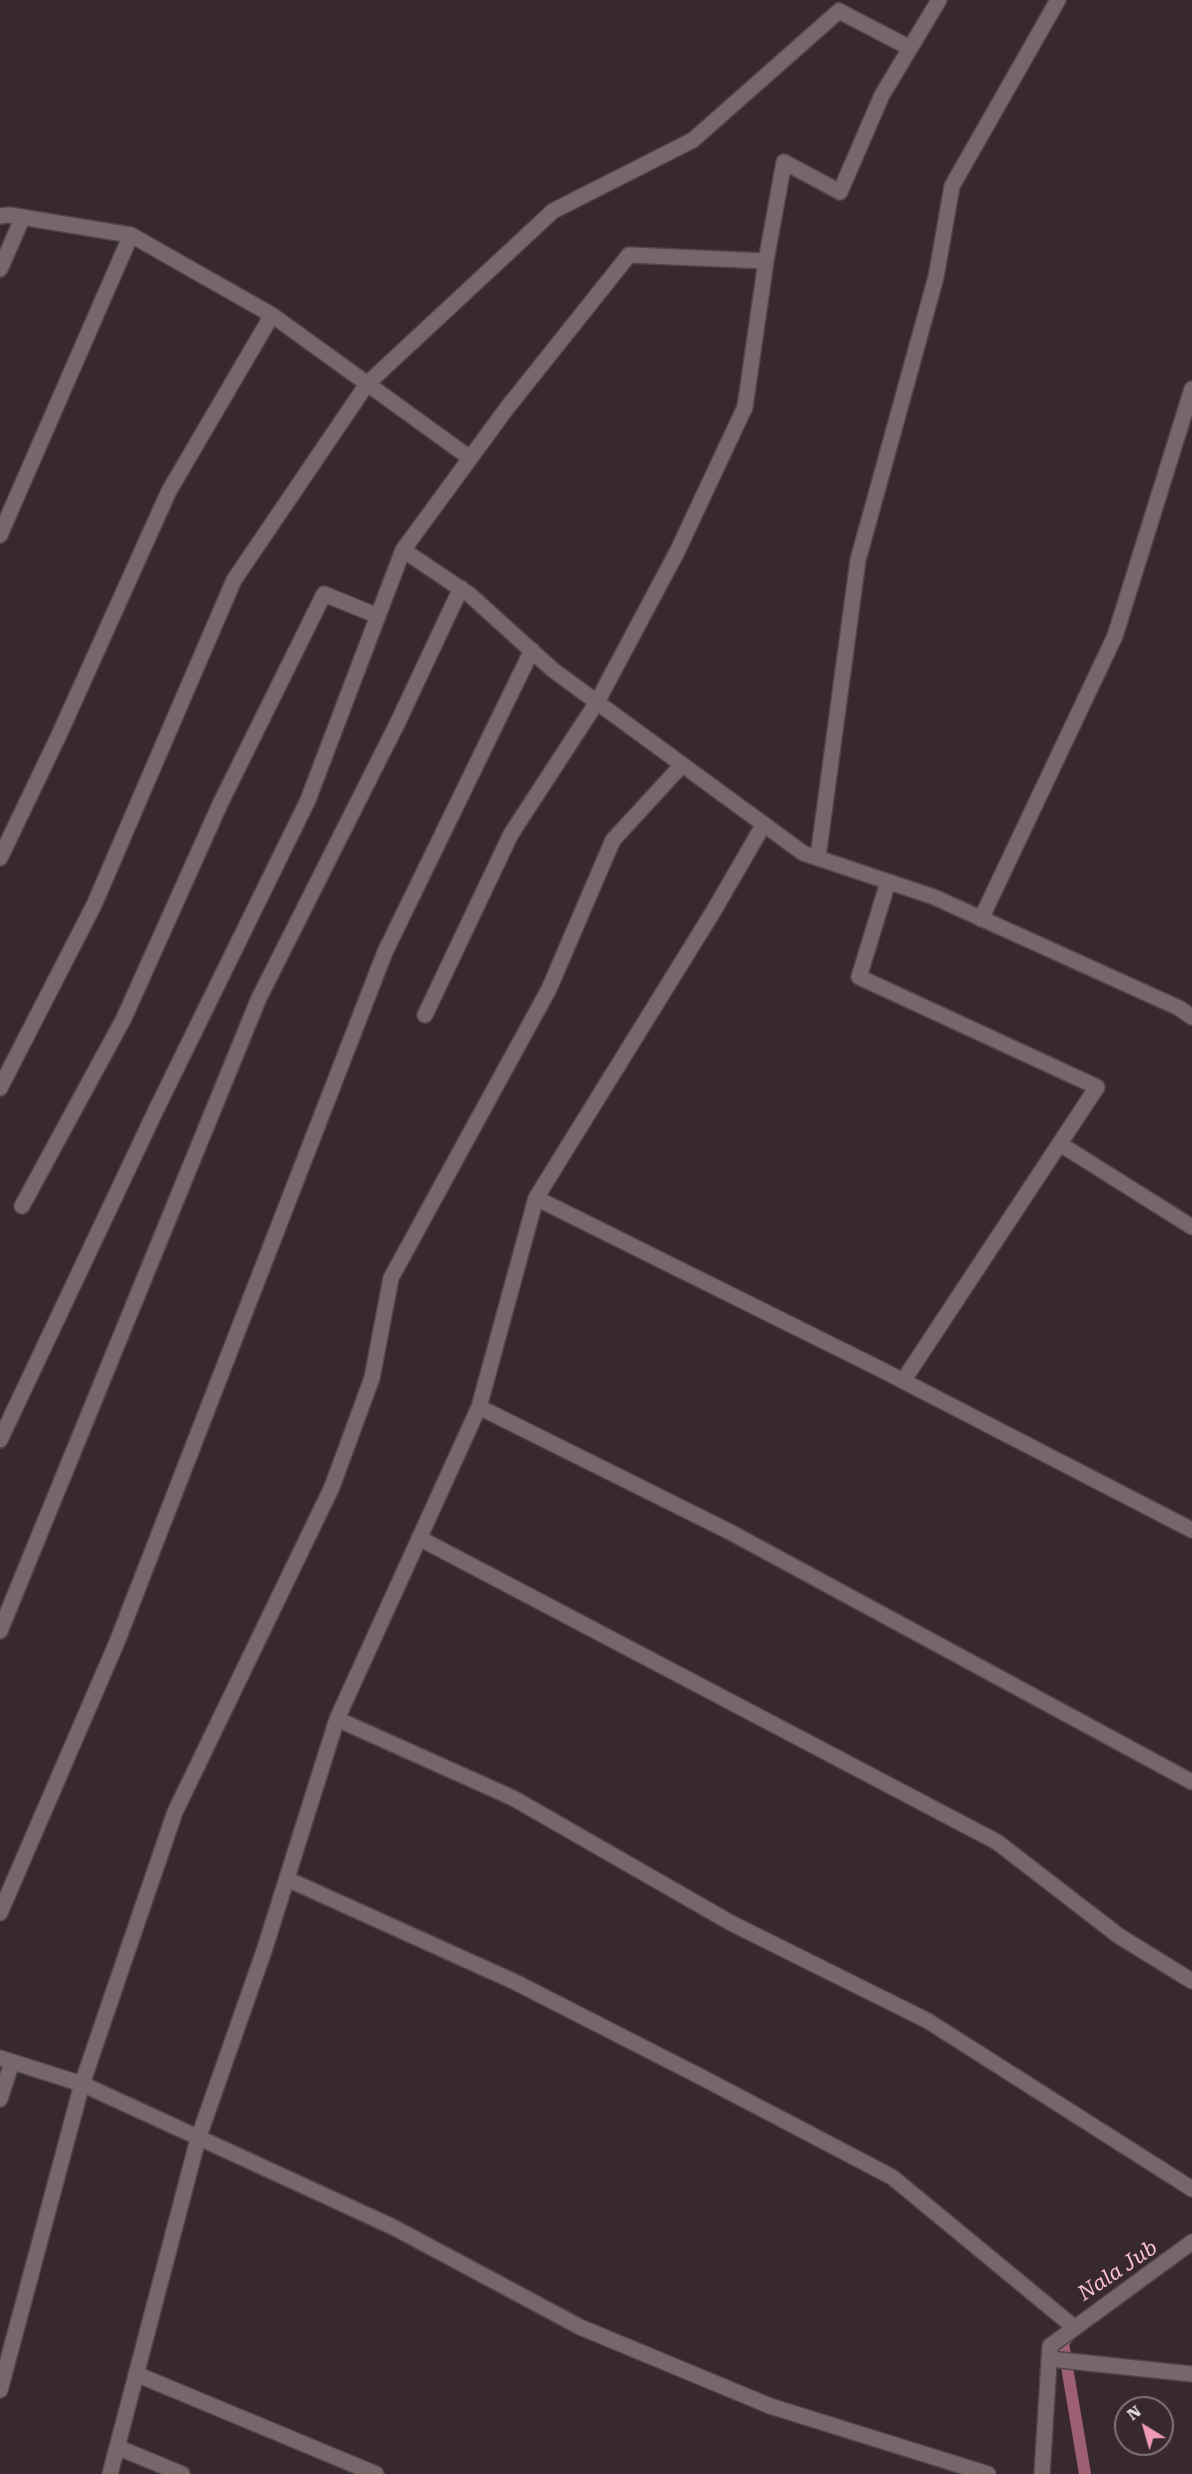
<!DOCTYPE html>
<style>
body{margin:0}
#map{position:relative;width:1192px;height:2474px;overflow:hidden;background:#37292d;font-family:"Roboto Serif",serif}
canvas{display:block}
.north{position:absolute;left:1114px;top:2396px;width:60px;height:60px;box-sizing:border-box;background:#37292d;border:2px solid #817578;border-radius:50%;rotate:323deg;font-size:16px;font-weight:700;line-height:24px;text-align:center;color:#efe6e8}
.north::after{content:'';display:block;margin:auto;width:21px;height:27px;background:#f09ab5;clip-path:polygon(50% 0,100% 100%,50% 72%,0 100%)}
</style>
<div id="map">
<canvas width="1192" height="2474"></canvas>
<div class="north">N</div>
</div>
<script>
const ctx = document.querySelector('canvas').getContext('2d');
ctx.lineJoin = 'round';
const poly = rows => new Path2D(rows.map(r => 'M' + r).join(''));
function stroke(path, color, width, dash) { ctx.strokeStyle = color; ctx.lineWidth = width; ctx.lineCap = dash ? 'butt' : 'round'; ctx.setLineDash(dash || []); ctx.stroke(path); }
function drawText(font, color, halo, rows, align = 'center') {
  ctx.font = font + ' "Roboto Serif",serif'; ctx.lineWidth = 6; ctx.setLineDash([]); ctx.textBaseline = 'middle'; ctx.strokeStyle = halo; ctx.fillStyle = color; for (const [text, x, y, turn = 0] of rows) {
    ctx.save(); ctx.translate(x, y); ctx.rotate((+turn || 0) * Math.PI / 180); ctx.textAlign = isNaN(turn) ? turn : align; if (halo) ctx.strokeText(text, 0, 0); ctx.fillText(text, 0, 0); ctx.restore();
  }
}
stroke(poly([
 [1071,2333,1063,2343,1085,2474]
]), '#9e5f73', 12);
const street = poly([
 [0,216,9,215,131,235,272,315,470,458],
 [0,269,23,217],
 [0,535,131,235],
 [403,550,470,595,553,670,803,853,934,897,1179,1008,1192,1017],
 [818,857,858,560,936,277,952,186,1058,0],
 [0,858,59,735,169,491,272,315],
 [888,882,859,977,1097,1087,903,1381],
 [981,919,1115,636,1192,389],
 [425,1015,511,834,597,702,677,552,745,407,766,261,784,162,840,192,882,95,939,0],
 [0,1088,94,905,234,580,367,384,553,211,693,140,839,11,910,48],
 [1060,1144,1192,1227],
 [536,1198,882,1370,1192,1530],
 [22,1206,124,1018,221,802,324,594,378,616],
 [479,1407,730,1532,1192,1782],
 [0,1440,156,1110,308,800,403,550,507,408,629,255,766,261],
 [419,1538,997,1842,1119,1936,1192,1981],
 [0,1631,259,998,397,724,461,588],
 [337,1719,513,1798,731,1923,928,2021,1192,2189],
 [287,1879,515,1982,705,2079,892,2177,1075,2328],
 [0,1913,117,1642,385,952,532,650],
 [0,2058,82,2084,393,2227,580,2327,770,2406,988,2474],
 [0,2099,12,2062],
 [1050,2359,1192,2374],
 [136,2374,376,2474],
 [0,2390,82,2084,175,1812,332,1487,372,1378,391,1278,549,989,613,840,682,765],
 [117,2447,182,2474],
 [110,2474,198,2139,264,1951,337,1719,479,1407,536,1198,713,912,764,824],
 [1042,2474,1050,2346,1192,2242]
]);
stroke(street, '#504548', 18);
stroke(street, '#77676b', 15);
drawText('italic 21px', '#fcc2d3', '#37292d', [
 ["Nala Jub",1118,2271,-34]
]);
</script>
